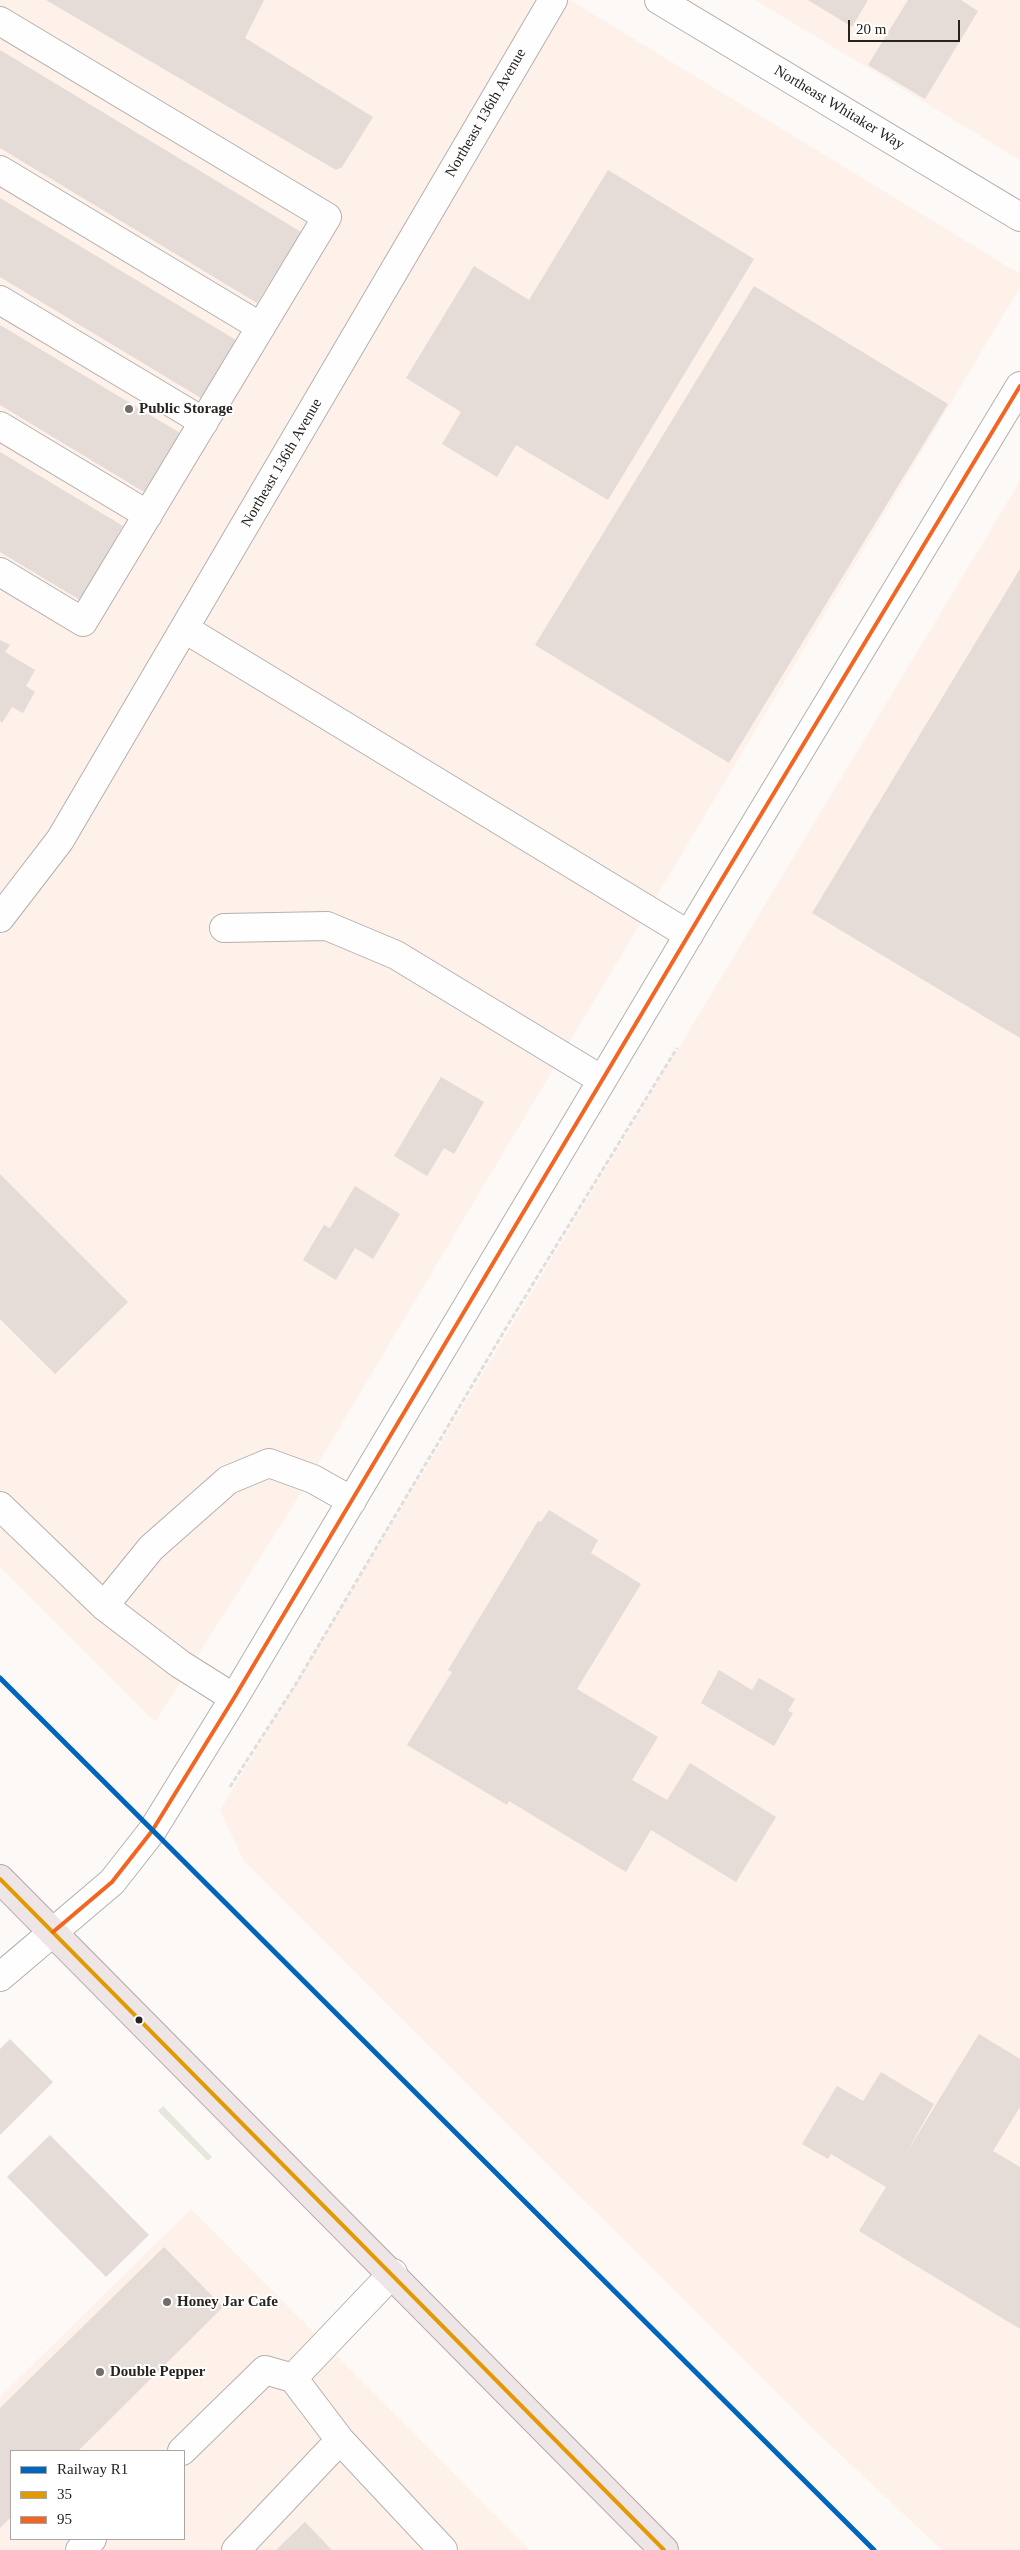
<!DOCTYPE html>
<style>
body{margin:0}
#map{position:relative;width:1020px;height:2550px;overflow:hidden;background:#fcf9f7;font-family:Georgia,serif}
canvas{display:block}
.legend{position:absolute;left:10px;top:2450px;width:175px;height:90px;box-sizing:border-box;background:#fff;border:1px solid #a9a7a5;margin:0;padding:6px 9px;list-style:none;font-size:15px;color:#28221e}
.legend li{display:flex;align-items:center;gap:10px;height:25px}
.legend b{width:25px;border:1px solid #a9a7a5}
.scale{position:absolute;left:848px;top:20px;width:112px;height:22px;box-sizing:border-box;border:2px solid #28221e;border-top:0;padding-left:6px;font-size:15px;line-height:18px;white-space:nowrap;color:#28221e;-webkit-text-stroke:4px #fff;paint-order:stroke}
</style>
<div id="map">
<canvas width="1020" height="2550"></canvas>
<ul class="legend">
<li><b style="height:6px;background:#0065bd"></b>Railway R1</li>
<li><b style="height:6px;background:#e29903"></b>35</li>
<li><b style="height:6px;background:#f26522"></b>95</li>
</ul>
<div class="scale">20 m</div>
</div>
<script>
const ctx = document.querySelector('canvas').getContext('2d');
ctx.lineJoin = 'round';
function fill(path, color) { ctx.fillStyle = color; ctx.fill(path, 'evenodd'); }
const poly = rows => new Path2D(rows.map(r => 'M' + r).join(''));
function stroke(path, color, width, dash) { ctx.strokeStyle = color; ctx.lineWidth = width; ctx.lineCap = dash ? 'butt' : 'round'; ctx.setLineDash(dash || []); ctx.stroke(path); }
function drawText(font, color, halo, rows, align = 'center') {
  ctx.font = font + ' Georgia,serif'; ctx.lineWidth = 4; ctx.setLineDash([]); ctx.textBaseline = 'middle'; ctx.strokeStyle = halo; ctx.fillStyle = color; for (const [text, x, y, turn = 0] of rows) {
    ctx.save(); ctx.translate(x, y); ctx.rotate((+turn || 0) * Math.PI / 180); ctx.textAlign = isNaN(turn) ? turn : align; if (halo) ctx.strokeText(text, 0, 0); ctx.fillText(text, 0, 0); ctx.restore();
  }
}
fill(poly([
 [0,0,570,0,1020,274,1020,287,286,1517,155,1722,0,1567],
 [755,0,1020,0,1020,160],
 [1020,481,1020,2550,942,2550,812,2428,243,1860,220,1810],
 [191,2209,530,2550,0,2550,0,2397],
 [11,2451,184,2451,184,2539,11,2539]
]), '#fdf1e9');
fill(poly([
 [163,2106,212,2157,208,2161,158,2111]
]), '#e4e7d9');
fill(poly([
 [46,0,264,0,245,38,373,117,342,167,336,170],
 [808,0,868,0,852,27],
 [908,0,961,0,978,11,925,99,868,65],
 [0,50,301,232,257,303,0,148],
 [608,170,754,259,608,500,516,445,497,477,442,444,461,412,406,378,474,266,529,300],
 [0,198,236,340,201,398,0,277],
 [754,286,948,404,729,763,535,645],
 [0,325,180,433,144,492,0,405],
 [0,452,123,526,80,600,0,552],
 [1020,569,1020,1038,812,913],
 [0,640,10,645,5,652,35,670,26,686,35,692,23,713,12,707,2,723,0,721],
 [441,1077,484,1102,454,1154,444,1148,427,1176,394,1156],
 [0,1174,128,1302,55,1374,0,1319],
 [355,1186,400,1214,373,1259,355,1248,336,1280,303,1260,324,1225,330,1228],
 [549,1510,598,1540,591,1553,641,1584,577,1689,658,1737,632,1780,667,1800,690,1763,776,1817,736,1882,651,1830,626,1872,509,1801,507,1805,407,1745,452,1672,448,1670,538,1521,541,1522],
 [719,1670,752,1690,759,1678,795,1699,788,1711,793,1713,774,1746,701,1703],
 [979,2034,1020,2059,1020,2107,993,2151,1020,2167,1020,2329,859,2231,886,2187,831,2154,828,2159,802,2144,837,2086,863,2101,881,2072,934,2104,904,2157],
 [10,2039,53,2082,0,2135,0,2049],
 [50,2135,149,2235,106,2277,7,2177],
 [164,2247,223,2307,78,2451,11,2451,11,2517,0,2528,0,2408],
 [305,2522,332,2550,276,2550]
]), '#e5dbd7');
const minor = poly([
 [659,0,1020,217],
 [0,21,327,217,83,622,0,572],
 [0,170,261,327],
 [0,300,204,422],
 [0,426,148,515],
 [185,629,689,935],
 [0,918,60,840,553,0],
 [224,928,327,926,396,955,602,1080],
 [0,1506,104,1606,180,1664,234,1698],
 [104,1606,151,1548,228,1480,269,1463,313,1479,352,1501],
 [0,1977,112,1882,152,1831,234,1698,716,889,1020,386],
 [293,2378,393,2273],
 [182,2451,265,2370,293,2378,340,2440],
 [80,2550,92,2539],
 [236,2550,340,2440,443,2550]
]);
const major = poly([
 [0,1879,664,2550]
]);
stroke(minor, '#b4b0ae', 30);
stroke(major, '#b8a5a7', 30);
stroke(poly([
 [230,1787,294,1687,506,1328,677,1048]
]), '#dfdedd', 3, [5, 2.5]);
stroke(minor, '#fffefe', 28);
stroke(major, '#eee5e6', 28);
stroke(poly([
 [0,1879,664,2550]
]), '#e29903', 4);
stroke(poly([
 [53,1932,112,1882,152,1831,234,1698,716,889,1020,386]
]), '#f26522', 4);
stroke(poly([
 [0,1678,874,2550]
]), '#0065bd', 5);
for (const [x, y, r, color] of [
 [129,409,5,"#726d6a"],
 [139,2020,4.5,"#28221e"],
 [167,2302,5,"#726d6a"],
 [100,2372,5,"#726d6a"]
]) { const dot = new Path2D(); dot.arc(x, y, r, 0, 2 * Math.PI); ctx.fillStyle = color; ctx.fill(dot); stroke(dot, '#fff', 2); }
drawText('15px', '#28221e', '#fff', [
 ["Northeast Whitaker Way",839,108,31],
 ["Northeast 136th Avenue",486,113,-60],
 ["Northeast 136th Avenue",282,463,-60]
]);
drawText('bold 15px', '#28221e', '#fff', [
 ["Public Storage",139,409],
 ["Honey Jar Cafe",177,2302],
 ["Double Pepper",110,2372]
], 'left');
</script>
